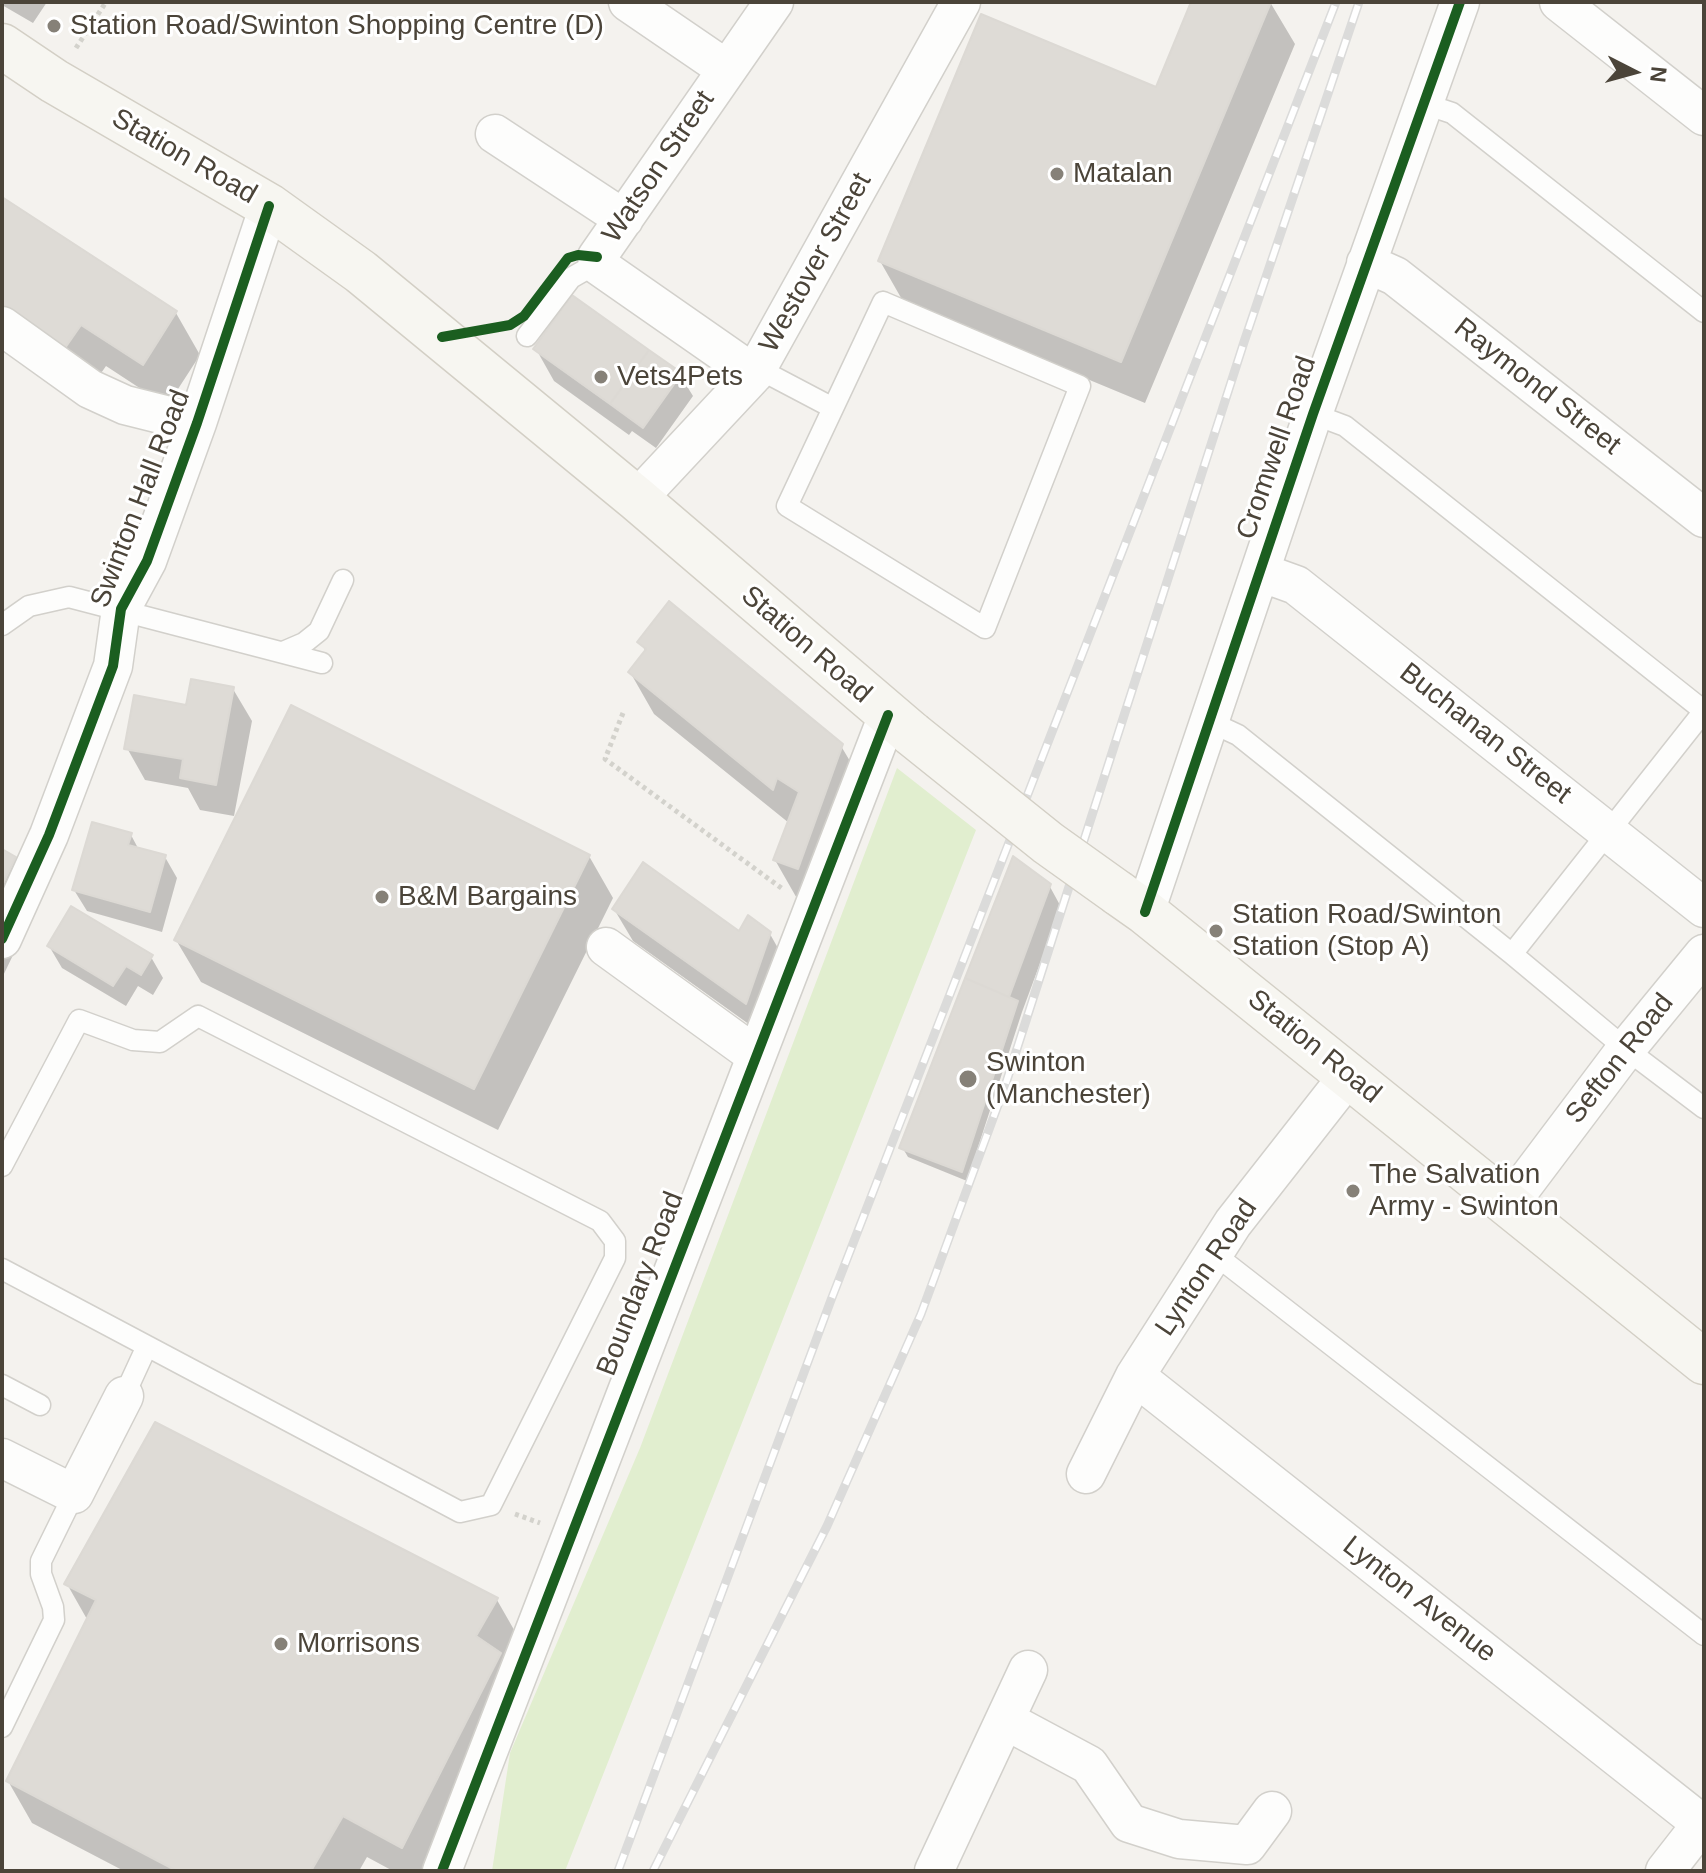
<!DOCTYPE html>
<style>
body{margin:0}
#map{position:relative;width:1706px;height:1873px;overflow:hidden;background:#f4f2ee;font-family:Helvetica,sans-serif}
canvas{display:block}
.frame{position:absolute;inset:0;border:4px solid #4b4439;pointer-events:none}
.north{position:absolute;left:1594px;top:32px;width:80px;height:80px;-webkit-text-stroke:6px #fff;paint-order:stroke;rotate:96deg;font-size:22px;font-weight:700;line-height:32px;text-align:center;color:#4b4439}
.north::after{content:'';display:block;margin:auto;width:28px;height:36px;background:#4b4439;clip-path:polygon(50% 0,100% 100%,50% 72%,0 100%)}
</style>
<div id="map">
<canvas width="1706" height="1873"></canvas>
<div class="frame"></div>
<div class="north">N</div>
</div>
<script>
const ctx = document.querySelector('canvas').getContext('2d');
ctx.lineJoin = 'round';
function fill(path, color) { ctx.fillStyle = color; ctx.fill(path, 'evenodd'); }
const poly = rows => new Path2D(rows.map(r => 'M' + r).join(''));
function stroke(path, color, width, dash) { ctx.strokeStyle = color; ctx.lineWidth = width; ctx.lineCap = dash ? 'butt' : 'round'; ctx.setLineDash(dash || []); ctx.stroke(path); }
function drawText(font, color, halo, rows, align = 'center') {
  ctx.font = font + ' Helvetica,sans-serif'; ctx.lineWidth = 6; ctx.setLineDash([]); ctx.textBaseline = 'middle'; ctx.strokeStyle = halo; ctx.fillStyle = color; for (const [text, x, y, turn = 0] of rows) {
    ctx.save(); ctx.translate(x, y); ctx.rotate((+turn || 0) * Math.PI / 180); ctx.textAlign = isNaN(turn) ? turn : align; if (halo) ctx.strokeText(text, 0, 0); ctx.fillText(text, 0, 0); ctx.restore();
  }
}
fill(poly([
 [897,768,976,830,565,1871,492,1871,510,1753,640,1448]
]), '#e1eecf');
fill(poly([
 [2,2,47,2,33,23,2,5],
 [1194,2,1270,2,1295,44,1145,403,904,303,880,261,1157,89],
 [2,200,176,313,200,355,167,406,106,366,90,389,2,332],
 [536,349,680,375,693,396,656,448,632,431,629,435,554,381],
 [640,642,841,746,866,788,799,902,775,860,789,823,654,714,630,672,646,652],
 [233,689,252,721,234,816,200,810,188,788,145,780,127,748,188,707],
 [131,835,139,850,165,857,177,878,162,932,87,911,74,890],
 [2,851,14,859,39,901,2,978],
 [589,856,613,898,498,1130,201,982,176,940],
 [1013,860,1049,885,1061,907,1022,1012,967,1181,908,1157,902,1147],
 [614,909,739,933,770,934,788,966,764,1035,633,941],
 [49,946,151,957,163,978,153,995,138,986,126,1006,62,968],
 [156,1425,497,1600,521,1642,435,1871,393,1871,367,1857,359,1871,124,1871,32,1823,8,1781,88,1621,67,1584]
]), '#0003');
const building = poly([
 [1191,2,1271,2,1121,362,878,261,981,14,1156,87,1191,2],
 [2,197,177,311,143,365,81,325,65,348,2,307,2,197],
 [572,295,649,350,610,404,533,349,572,295],
 [649,350,682,373,643,428,610,404,649,350],
 [669,601,843,744,798,869,773,860,799,792,777,778,773,790,628,672,646,649,637,642,669,601],
 [191,679,234,687,216,785,180,778,183,759,124,749,134,695,186,705,191,679],
 [291,705,590,855,474,1089,174,940,291,705],
 [92,822,132,833,128,845,166,855,150,912,72,890,92,822],
 [2,849,16,857,2,886,2,849],
 [1013,856,1051,884,1009,997,965,978,1013,856],
 [643,862,739,931,748,915,771,932,746,1004,612,909,643,862],
 [71,906,153,955,141,975,126,966,113,986,47,946,71,906],
 [965,978,1018,1001,962,1172,899,1148,965,978],
 [155,1422,498,1598,476,1636,501,1653,402,1848,343,1816,311,1871,177,1871,6,1781,96,1600,64,1584,155,1422]
]);
fill(building, '#dedbd6');
stroke(building, '#dcd9d4', 2);
const service = poly([
 [1425,104,1452,113,1704,312],
 [883,302,1080,386,985,628,787,506,883,302],
 [527,336,571,278,599,262],
 [757,368,833,408],
 [1313,414,1345,426,1704,711],
 [2,625,29,606,69,597,322,663],
 [283,652,304,643,319,631,343,580],
 [1208,721,1238,735,1512,954,1626,1049,1704,1108],
 [1512,954,1704,711],
 [2,1166,79,1020,133,1040,160,1042,198,1016,600,1221,615,1241,615,1258,491,1505,460,1512,147,1346,124,1396],
 [1213,1253,1704,1635],
 [2,1269,147,1346],
 [2,1385,40,1405],
 [2,1727,54,1620,53,1607,41,1574,41,1561,74,1494]
]);
const minor = poly([
 [628,2,726,69],
 [1559,2,1704,116],
 [495,134,624,219],
 [1366,263,1395,276,1704,518],
 [2,326,90,389,125,405,197,423],
 [754,374,599,266,597,257,774,2],
 [637,499,754,374,961,2],
 [1260,572,1296,585,1704,908],
 [1145,912,1313,414,1460,2],
 [2,939,49,835,113,666,121,609,147,561,197,423,269,206],
 [606,947,755,1055],
 [1510,1203,1626,1049,1704,954],
 [1135,1376,1702,1824],
 [2,1458,74,1494,124,1396],
 [1086,1474,1135,1376,1233,1223,1349,1075],
 [1005,1720,1089,1765,1129,1823,1179,1839,1247,1845,1272,1811],
 [442,1871,888,715],
 [934,1871,1028,1670],
 [1665,1871,1704,1821]
]);
const secondary = poly([
 [2,46,54,81,269,206,361,272,637,499,912,734],
 [1118,893,1145,912,1704,1362]
]);
stroke(service, '#d2d0cb', 23);
stroke(minor, '#d2d0cb', 41);
stroke(secondary, '#d3cfc5', 47);
stroke(poly([
 [76,48,106,2],
 [623,713,605,759,784,890],
 [515,1514,540,1523]
]), '#d3d2cc', 5, [4, 4]);
stroke(service, '#fdfdfc', 20);
stroke(minor, '#fdfdfc', 38);
stroke(secondary, '#f7f6f1', 44);
const rail = poly([
 [618,1871,831,1300,1336,2],
 [653,1871,827,1526,921,1314,1005,1086,1244,342,1359,2]
]);
stroke(rail, '#dbdbda', 9);
stroke(rail, '#fff', 6, [18]);
const secondaryBridge = poly([
 [912,734,1048,843,1118,893]
]);
stroke(secondaryBridge, '#d3cfc5', 47, []);
stroke(secondaryBridge, '#f7f6f1', 44);
stroke(poly([
 [442,337,510,325,524,316,568,258,578,255,597,257],
 [1145,912,1313,414,1460,2],
 [2,939,49,835,113,666,121,609,147,561,197,423,269,206],
 [442,1871,888,715]
]), '#1b5e20', 10);
for (const [x, y, r, color] of [
 [54,26,8,"#868178"],
 [1057,174,8,"#868178"],
 [601,377,8,"#868178"],
 [382,897,8,"#868178"],
 [1216,931,8,"#868178"],
 [968,1079,10,"#868178"],
 [1353,1191,8,"#868178"],
 [281,1644,8,"#868178"]
]) { const dot = new Path2D(); dot.arc(x, y, r, 0, 2 * Math.PI); ctx.fillStyle = color; ctx.fill(dot); stroke(dot, '#fff', 3); }
drawText('28px', '#4b4439', '#fff', [
 ["Station Road/Swinton Shopping Centre (D)",70,26],
 ["Matalan",1073,174],
 ["Vets4Pets",617,377],
 ["B&M Bargains",398,897],
 ["Station Road/Swinton",1232,915],
 ["Station (Stop A)",1232,947],
 ["Swinton",986,1063],
 ["(Manchester)",986,1095],
 ["The Salvation",1369,1175],
 ["Army - Swinton",1369,1207],
 ["Morrisons",297,1644]
], 'left');
drawText('28px', '#4b4439', '#fff', [
 ["Station Road",184,157,30],
 ["Watson Street",659,167,-56],
 ["Westover Street",816,263,-61],
 ["Raymond Street",1537,387,38],
 ["Cromwell Road",1277,448,-71],
 ["Swinton Hall Road",141,499,-69],
 ["Station Road",806,645,41],
 ["Buchanan Street",1485,734,38],
 ["Station Road",1314,1047,39],
 ["Sefton Road",1620,1059,-52],
 ["Lynton Road",1207,1268,-56],
 ["Boundary Road",641,1284,-69],
 ["Lynton Avenue",1419,1600,38]
]);
</script>
